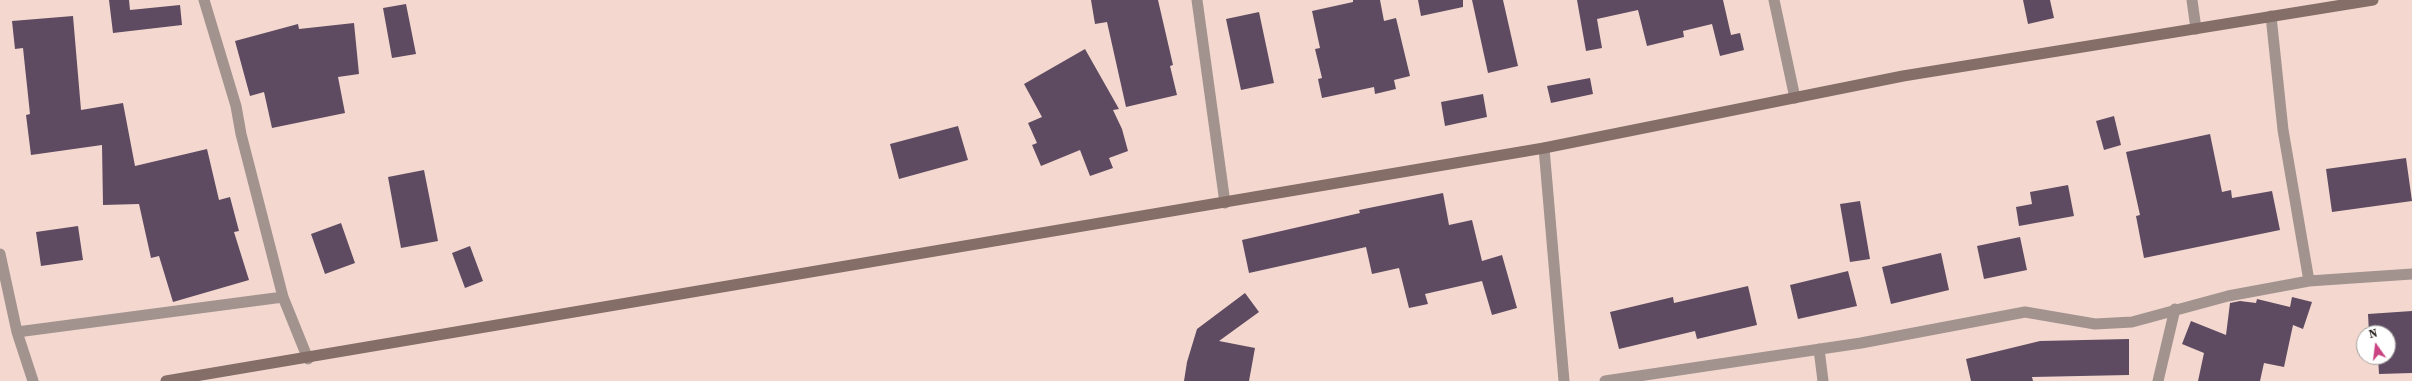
<!DOCTYPE html>
<style>
body{margin:0}
#map{position:relative;width:2412px;height:381px;overflow:hidden;background:#f4d8cf;font-family:"Source Serif 4",serif}
canvas{display:block}
.north{position:absolute;left:2356px;top:325px;width:40px;height:40px;box-sizing:border-box;background:#fff;border:1px solid #a39f9e;border-radius:50%;rotate:346deg;font-size:11px;font-weight:700;line-height:16px;text-align:center;color:#180f0c}
.north::after{content:'';display:block;margin:auto;width:14px;height:18px;background:#ca4383;clip-path:polygon(50% 0,100% 100%,50% 72%,0 100%)}
</style>
<div id="map">
<canvas width="2412" height="381"></canvas>
<div class="north">N</div>
</div>
<script>
const ctx = document.querySelector('canvas').getContext('2d');
ctx.lineJoin = 'round';
function fill(path, color) { ctx.fillStyle = color; ctx.fill(path, 'evenodd'); }
const poly = rows => new Path2D(rows.map(r => 'M' + r).join(''));
function stroke(path, color, width, dash) { ctx.strokeStyle = color; ctx.lineWidth = width; ctx.lineCap = dash ? 'butt' : 'round'; ctx.setLineDash(dash || []); ctx.stroke(path); }
fill(poly([
 [109,0,129,0,130,10,180,5,182,25,113,33],
 [1091,0,1158,0,1173,65,1170,66,1177,95,1126,107,1107,22,1095,24],
 [1353,0,1380,0,1384,21,1396,18,1410,76,1394,80,1396,89,1375,94,1374,87,1322,98,1318,79,1322,78,1315,49,1320,48,1312,11,1353,2],
 [1418,0,1463,0,1463,7,1421,16],
 [1472,0,1503,0,1518,66,1488,73],
 [1577,0,1723,0,1731,35,1740,33,1744,50,1720,56,1712,24,1683,31,1684,37,1647,46,1638,10,1597,19,1602,48,1586,51],
 [2023,0,2050,0,2054,18,2028,24],
 [406,4,416,54,392,58,383,8],
 [1259,12,1274,83,1241,90,1226,19],
 [73,16,81,110,123,103,135,166,207,149,219,200,230,197,239,231,234,232,249,280,173,302,159,256,151,258,139,204,103,205,102,145,31,155,26,115,30,114,23,48,15,49,12,21],
 [354,23,359,74,338,77,345,113,272,128,264,92,250,96,235,41,298,24,299,29],
 [1085,49,1119,109,1113,110,1122,129,1128,151,1109,158,1113,168,1090,176,1080,150,1041,166,1032,145,1037,143,1028,123,1042,117,1024,84],
 [1590,78,1593,94,1551,103,1547,86],
 [1483,94,1487,117,1445,126,1441,102],
 [2114,116,2121,145,2104,150,2096,121],
 [958,126,968,160,899,179,890,144],
 [2210,134,2222,192,2231,190,2232,198,2272,191,2280,230,2144,258,2136,216,2140,215,2126,152],
 [2406,158,2412,201,2332,212,2326,169],
 [424,170,438,241,401,248,388,177],
 [2068,185,2074,216,2019,226,2016,207,2032,204,2030,192],
 [1443,193,1449,225,1472,220,1482,261,1502,255,1517,308,1492,315,1482,281,1425,294,1428,304,1409,308,1399,268,1372,274,1366,247,1249,273,1242,240,1360,213,1359,210],
 [1860,201,1870,259,1850,262,1840,204],
 [341,223,355,263,325,274,311,234],
 [78,226,83,260,41,266,36,232],
 [2020,237,2027,270,1984,279,1977,246],
 [470,246,483,281,465,288,452,253],
 [1941,253,1949,290,1891,304,1882,267],
 [1848,271,1857,306,1798,319,1790,285],
 [1748,286,1757,325,1697,339,1695,331,1619,349,1610,312,1673,297,1674,303],
 [1245,293,1259,312,1219,341,1255,348,1249,381,1184,381,1187,362,1197,329],
 [2292,297,2312,302,2303,329,2293,325,2284,367,2264,363,2260,381,2198,381,2204,353,2182,344,2191,321,2226,335,2230,303,2240,301,2256,303,2257,299,2290,307],
 [2412,311,2412,373,2379,374,2378,357,2388,357,2388,333,2369,333,2368,314],
 [2129,339,2129,375,2032,377,2033,381,1971,381,1966,359,2040,341]
]), '#5e4b62');
stroke(poly([
 [204,0,236,106,241,134,283,297,308,359],
 [1197,0,1225,203],
 [1774,0,1795,98],
 [2192,0,2196,29],
 [2271,16,2283,130,2309,281],
 [1544,148,1564,381],
 [0,254,17,332,33,381],
 [17,332,283,297],
 [1819,349,1823,381],
 [1605,381,1861,343,2025,312,2095,324,2132,322,2228,296,2309,281,2412,274],
 [2158,381,2175,309]
]), '#a2938e', 11);
stroke(poly([
 [166,381,1544,148,1903,76,2373,0]
]), '#846e67', 11);
</script>
